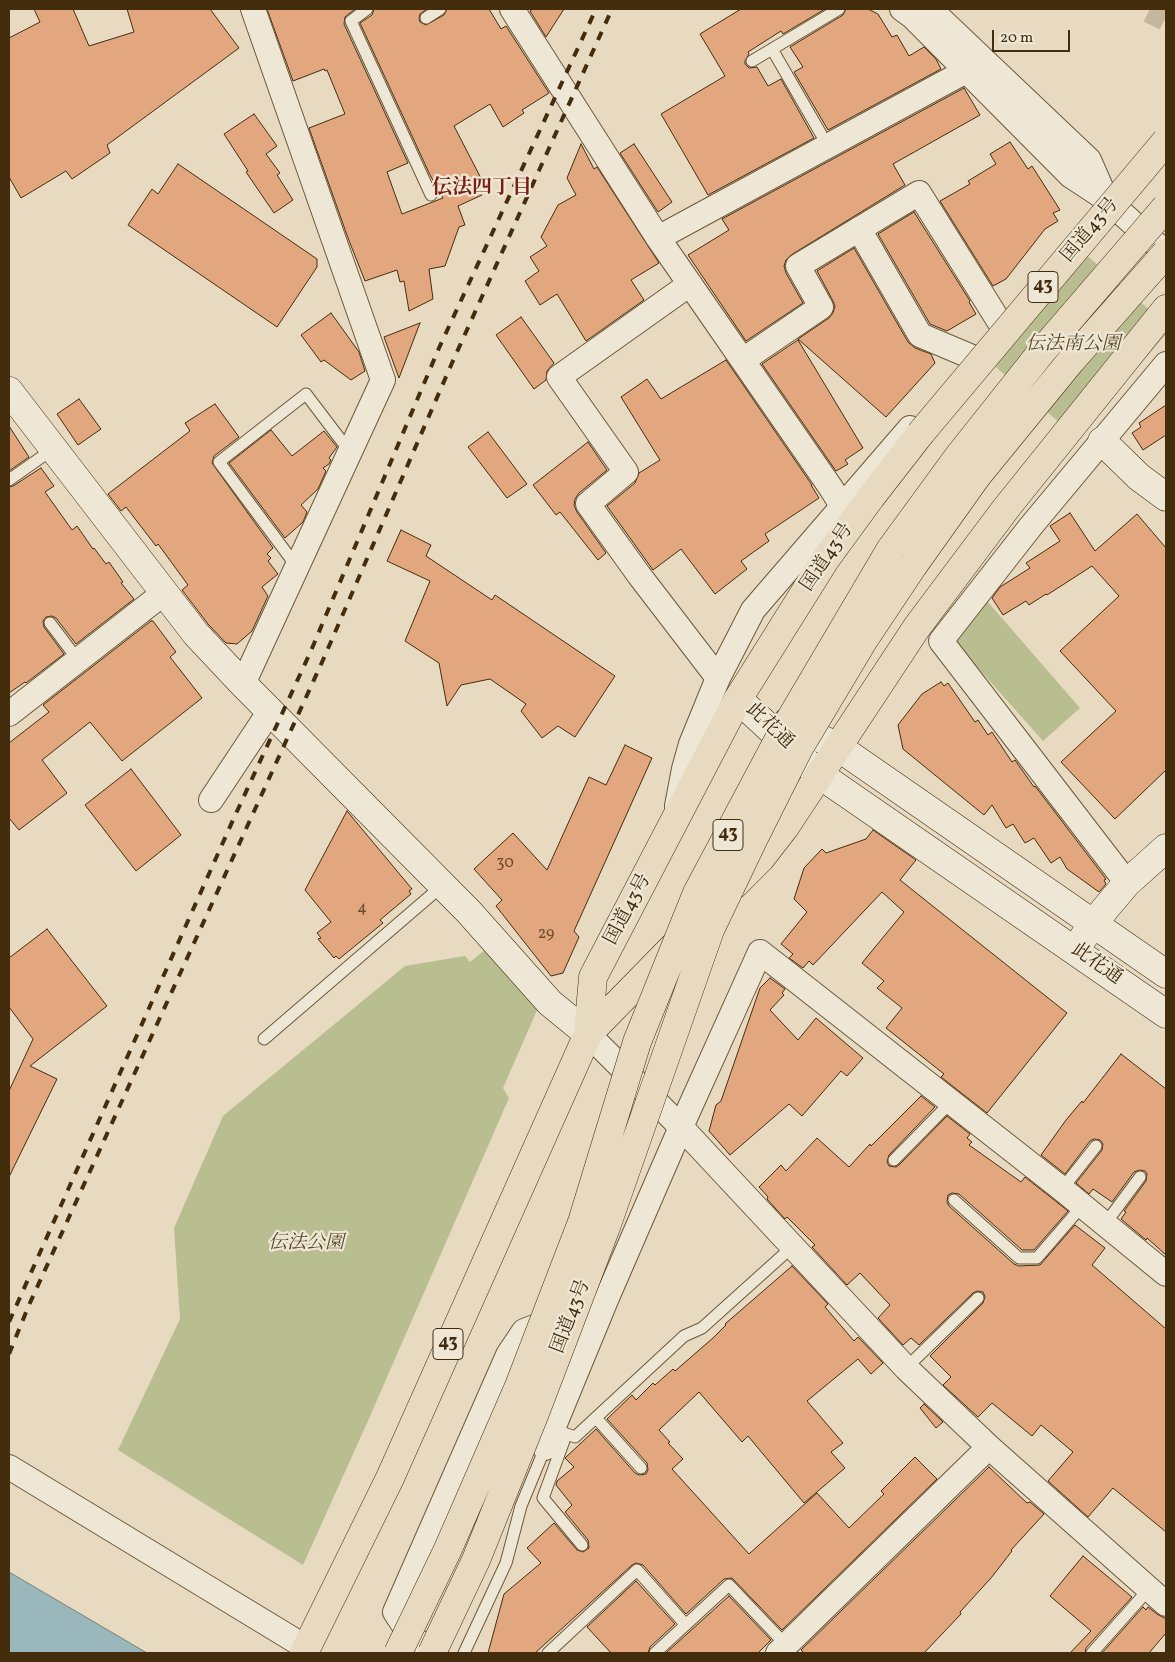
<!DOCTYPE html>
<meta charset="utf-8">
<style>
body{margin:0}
#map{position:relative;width:1175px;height:1662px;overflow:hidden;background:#e7dac0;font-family:Vollkorn,serif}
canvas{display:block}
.frame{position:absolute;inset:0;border:10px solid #432d0d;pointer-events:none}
.scale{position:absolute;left:992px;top:30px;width:78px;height:22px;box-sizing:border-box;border:2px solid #432d0d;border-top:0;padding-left:6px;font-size:15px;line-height:18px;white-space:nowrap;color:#432d0d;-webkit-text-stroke:4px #efe7d6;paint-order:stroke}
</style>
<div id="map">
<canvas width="1175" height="1662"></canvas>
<div class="frame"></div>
<div class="scale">20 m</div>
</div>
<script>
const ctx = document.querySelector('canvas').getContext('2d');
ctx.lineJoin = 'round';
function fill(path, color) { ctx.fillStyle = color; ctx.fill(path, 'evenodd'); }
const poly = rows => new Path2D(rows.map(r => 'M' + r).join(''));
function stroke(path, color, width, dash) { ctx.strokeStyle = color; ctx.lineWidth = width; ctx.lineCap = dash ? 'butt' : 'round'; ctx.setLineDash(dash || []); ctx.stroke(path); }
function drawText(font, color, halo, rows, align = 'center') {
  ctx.font = font + ' Vollkorn,"Noto Serif JP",serif'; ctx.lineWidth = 4.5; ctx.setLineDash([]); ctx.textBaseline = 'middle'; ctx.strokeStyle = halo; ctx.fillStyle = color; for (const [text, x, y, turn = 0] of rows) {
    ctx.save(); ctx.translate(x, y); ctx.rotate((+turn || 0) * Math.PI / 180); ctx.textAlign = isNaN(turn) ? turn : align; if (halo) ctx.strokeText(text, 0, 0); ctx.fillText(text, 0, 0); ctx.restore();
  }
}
fill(poly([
 [1076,246,1166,324,1166,334,1077,438,982,355],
 [987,601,1080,708,1043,741,955,642],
 [486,949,538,1008,503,1088,509,1098,367,1423,303,1565,118,1450,180,1319,174,1228,223,1116,405,966,465,956,470,962]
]), '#b9be90');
const water = poly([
 [9,1572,147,1653,9,1653,9,1572]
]);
fill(water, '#9ab8bb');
stroke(water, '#778075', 1);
const building = poly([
 [34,9,73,9,89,46,134,32,127,9,210,9,239,48,107,145,110,153,72,179,66,171,21,198,9,177,9,38,40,22,34,9],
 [267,9,355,9,345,17,344,24,408,163,387,172,402,214,443,198,430,175,360,23,372,15,374,9,427,9,420,14,419,18,420,22,426,25,444,15,447,9,489,9,501,29,506,26,549,93,522,110,524,113,503,127,490,104,454,126,485,186,478,189,482,195,458,206,465,225,459,227,445,266,429,269,433,299,409,311,404,281,400,282,397,270,365,281,348,238,309,128,345,114,327,70,325,71,324,69,293,81,267,9],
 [533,9,564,9,546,37,530,11,533,9],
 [741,9,825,9,783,34,781,31,748,52,749,54,745,61,745,64,749,68,757,67,768,86,781,79,814,138,708,195,661,114,725,76,700,34,741,9],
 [846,9,868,9,878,14,892,37,897,35,909,56,924,47,936,59,941,69,828,130,794,72,803,67,790,47,843,15,846,9],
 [964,88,980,115,893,164,905,185,791,255,786,260,784,266,786,273,803,303,746,341,688,255,729,230,722,219,964,88],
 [254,114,277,146,266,154,280,173,277,175,293,200,274,213,246,172,248,171,224,134,254,114],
 [1010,142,1028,169,1032,166,1060,210,1053,213,1058,221,1045,229,1006,279,993,286,940,201,970,184,968,181,996,164,990,154,1010,142],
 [581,144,594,169,597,167,659,263,631,280,644,300,586,341,557,294,540,305,525,281,539,271,530,257,547,246,541,237,558,205,576,195,567,178,581,144],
 [634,144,672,202,658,212,620,153,634,144],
 [178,164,317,259,317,267,277,327,128,225,152,189,158,194,178,164],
 [914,212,970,301,969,302,976,314,947,331,930,324,878,234,914,212],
 [854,248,908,342,915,348,931,354,935,363,886,417,798,339,829,318,833,313,835,306,833,301,817,271,854,248],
 [331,313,359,352,365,371,351,380,324,360,321,362,301,335,331,313],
 [521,317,554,363,547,371,546,380,534,389,496,335,521,317],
 [420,323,399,378,384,337,420,323],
 [798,340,863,448,845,460,848,464,836,471,762,364,798,340],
 [726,360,812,485,811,485,819,498,765,534,769,541,741,561,747,569,715,594,681,549,653,570,607,506,635,483,639,473,660,460,621,397,647,379,661,399,726,360],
 [79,399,101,429,78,445,57,414,79,399],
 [215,404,239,437,214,456,212,463,273,548,267,554,271,558,268,561,278,574,262,587,268,596,252,631,237,644,226,643,208,624,182,590,188,585,158,544,156,546,126,507,121,511,108,494,190,431,185,423,215,404],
 [1166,405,1166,435,1143,450,1132,433,1141,427,1139,423,1166,405],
 [9,426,29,457,9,471,9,426],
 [271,430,292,456,324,431,337,447,329,458,331,460,329,464,323,468,326,471,318,489,301,505,307,512,303,522,285,538,229,463,271,430],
 [488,432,527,484,507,498,468,447,488,432],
 [588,442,607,470,579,493,575,499,574,505,577,512,606,553,598,560,560,512,556,515,533,485,588,442],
 [41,468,54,486,45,492,72,530,77,526,93,549,94,548,106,564,109,562,123,582,121,583,134,599,76,644,56,618,52,616,46,617,43,621,44,627,64,654,26,683,25,682,9,693,9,487,13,486,41,468],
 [1070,513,1095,551,1137,514,1166,548,1166,770,1115,819,1061,762,1116,711,1060,651,1119,596,1092,566,1047,595,1046,594,1029,605,1026,601,1003,615,992,598,1000,587,1030,568,1026,563,1060,541,1050,526,1070,513],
 [401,530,431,545,426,556,492,600,495,595,615,676,575,737,558,726,542,738,521,711,526,704,490,679,461,685,447,706,439,663,405,641,430,581,387,561,401,530],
 [151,621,153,621,176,652,170,657,202,698,122,761,90,722,42,760,67,793,19,830,9,818,9,743,49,712,43,705,151,621],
 [941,682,944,686,948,683,975,722,978,720,988,735,992,732,1012,762,1015,760,1034,787,1035,786,1106,879,1104,880,1106,884,1099,892,1067,869,1060,857,1051,863,1034,838,1025,843,1013,824,1006,828,992,805,984,815,903,749,898,725,922,694,941,682],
 [625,745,652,758,574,931,579,937,563,973,551,976,496,906,502,900,474,869,513,833,547,870,589,777,606,785,625,745],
 [131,769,181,835,136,871,85,805,131,769],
 [347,811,412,889,409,891,411,894,380,920,383,923,339,959,336,956,334,958,318,939,321,938,317,933,331,922,305,890,347,811],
 [873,830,916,860,900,880,1067,1013,987,1113,941,1077,944,1074,886,1028,902,1008,877,988,884,981,862,963,904,912,882,892,813,965,809,961,803,968,789,958,793,954,781,944,807,912,794,899,804,868,822,849,826,853,866,839,873,830],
 [47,929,107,1006,30,1066,57,1079,9,1177,9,1091,33,1039,9,1007,9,958,47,929],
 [770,978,785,989,782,993,784,995,770,1010,798,1040,816,1018,863,1058,847,1076,841,1071,802,1116,789,1104,730,1155,709,1131,716,1105,721,1101,760,988,770,978],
 [1121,1054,1166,1089,1166,1255,1147,1238,1146,1240,1121,1219,1126,1212,1124,1211,1146,1181,1147,1174,1145,1171,1140,1170,1134,1172,1112,1202,1093,1189,1089,1194,1076,1183,1102,1150,1103,1144,1100,1140,1094,1139,1090,1141,1065,1174,1041,1155,1066,1120,1082,1101,1083,1103,1121,1054],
 [921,1096,935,1107,889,1155,887,1162,889,1166,896,1167,899,1165,947,1116,970,1134,967,1138,972,1142,969,1145,1021,1182,1025,1177,1068,1211,1034,1250,1022,1250,959,1194,952,1193,948,1195,947,1202,949,1206,1014,1264,1019,1266,1040,1265,1075,1225,1105,1248,1092,1265,1166,1329,1166,1532,1113,1488,1088,1517,1048,1481,1073,1452,1041,1425,1032,1436,992,1403,978,1417,943,1385,951,1377,930,1356,983,1303,985,1297,983,1292,977,1291,973,1293,919,1345,911,1338,903,1345,878,1318,890,1305,860,1273,847,1285,812,1247,815,1245,787,1217,785,1219,767,1199,768,1197,759,1187,781,1165,786,1171,817,1138,849,1167,870,1144,871,1146,921,1096],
 [792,1266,828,1304,825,1307,854,1341,858,1337,883,1363,871,1374,858,1359,807,1401,843,1443,831,1452,845,1468,804,1503,748,1436,742,1442,699,1392,659,1430,670,1442,668,1443,683,1459,672,1469,749,1554,817,1493,849,1528,884,1494,881,1491,915,1457,937,1479,782,1630,732,1578,724,1579,686,1614,643,1565,636,1563,632,1565,535,1653,488,1653,504,1594,541,1563,527,1548,554,1523,577,1550,583,1552,589,1548,588,1540,565,1512,572,1505,556,1485,557,1481,574,1467,565,1458,596,1429,635,1473,639,1475,646,1474,648,1470,647,1463,607,1419,632,1395,636,1400,653,1383,655,1385,673,1369,675,1371,713,1338,726,1325,725,1324,792,1266],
 [924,1404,943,1422,936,1428,920,1408,924,1404],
 [989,1467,1027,1503,1030,1502,1044,1514,1011,1550,1012,1551,991,1578,960,1612,961,1614,924,1653,804,1653,801,1650,989,1467],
 [1083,1556,1132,1597,1086,1648,1085,1653,1070,1653,1091,1631,1050,1596,1083,1556],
 [636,1581,675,1624,650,1647,648,1653,611,1653,587,1627,636,1581],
 [729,1596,771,1640,758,1653,666,1653,729,1596],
 [1143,1607,1146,1610,1148,1607,1157,1614,1166,1619,1166,1633,1149,1653,1102,1653,1143,1607]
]);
fill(building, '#e3a780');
stroke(building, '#432d0d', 1);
stroke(poly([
 [1150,9,1166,17]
]), '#c6b79c', 28, [28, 14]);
const lane = poly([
 [367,9,351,21,431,195],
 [426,18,440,9],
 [772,49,821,134],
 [752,61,839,9],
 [9,480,53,449],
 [297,567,219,462,306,394,350,452],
 [50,623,78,660],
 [264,1039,443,885],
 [894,1160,951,1102],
 [1062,1189,1096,1146],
 [954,1200,1019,1258,1037,1258,1082,1206],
 [1105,1224,1140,1177],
 [906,1368,978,1298],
 [596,1418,641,1468],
 [553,1429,575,1437,684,1336,702,1328,792,1247],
 [566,1435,543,1498,582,1545],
 [464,1653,506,1563,521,1506,545,1448],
 [548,1653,637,1570,686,1625],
 [655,1653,729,1585,786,1645],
 [1092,1653,1149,1589]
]);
const street = poly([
 [512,9,658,238,831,488,842,506],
 [902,9,913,17,1071,176,1106,199,1166,253],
 [930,9,1089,160,1106,199],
 [859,229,920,335,972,357],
 [658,238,966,71],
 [690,284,559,377,626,472,588,504,639,575,718,678],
 [743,360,821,307,798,266,919,193,1000,323],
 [243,684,383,380,253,9],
 [9,714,164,593],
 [211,800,270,711],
 [677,806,684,769,691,744,718,678,753,610,910,428],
 [1127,883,941,641,1031,526,1166,364],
 [588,1034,681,1127,906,1368,989,1447,1166,1604],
 [545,1448,606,1300,681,1127,760,952,1062,1189,1166,1274],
 [9,1467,307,1648],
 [436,1653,412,1638,395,1612,508,1355,524,1331,555,1319],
 [778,1653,989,1447]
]);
const secondary = poly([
 [9,391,196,634,243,684,469,912,550,1003,588,1034],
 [1102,441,1139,477,1166,497],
 [738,699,820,775,1166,1014],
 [787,722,838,747,1166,974],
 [1083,938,1105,909,1127,883,1166,848]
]);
const highway = poly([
 [733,886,761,858,785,827,917,627,1007,507,1166,309],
 [588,1034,678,942],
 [304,1653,390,1478,588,1034,593,977,738,699,825,560,871,497,920,434]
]);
stroke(lane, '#6c583a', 13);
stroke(street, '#6c583a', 26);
stroke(secondary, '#432d0d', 29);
stroke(highway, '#432d0d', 29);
stroke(lane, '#efe7d6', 11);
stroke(street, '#efe7d6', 24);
stroke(secondary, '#efe7d6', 28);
stroke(highway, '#e7dac0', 28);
stroke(poly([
 [9,1322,233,820,310,653,439,348,596,9],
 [9,1354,29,1305,323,660,452,363,612,9]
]), '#432d0d', 4, [9, 9]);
const highwayBridge = poly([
 [920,434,1166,141],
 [398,1653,448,1549,519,1386,582,1222,637,1042,697,893,782,733,890,550,958,457,1043,350,1166,207],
 [432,1653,476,1560,535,1413,606,1227,710,930,753,840,799,748,863,641,913,566,977,476,1070,362,1166,253]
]);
stroke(highwayBridge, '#432d0d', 29, []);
stroke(highwayBridge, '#e7dac0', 28);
drawText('16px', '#6b4c2a', null, [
 ["30",505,864],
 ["4",362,909],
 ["29",546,935]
]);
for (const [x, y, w] of [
 [1043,287,30],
 [728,835,30],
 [448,1344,30]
]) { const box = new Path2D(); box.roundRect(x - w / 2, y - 15.5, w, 31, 4); ctx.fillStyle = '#efe7d6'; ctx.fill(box); stroke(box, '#432d0d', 1); }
drawText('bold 18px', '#432d0d', null, [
 ["43",1043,287],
 ["43",728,835],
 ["43",448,1344]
]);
drawText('19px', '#432d0d', '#efe7d6', [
 ["国道43号",1091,231,-50],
 ["国道43号",828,558,-56],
 ["此花通",769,727,43],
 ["国道43号",629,910,-62],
 ["此花通",1096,965,35],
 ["国道43号",572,1317,-69]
]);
drawText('italic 19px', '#5b4a27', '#efe7d6', [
 ["伝法南公園",1073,346],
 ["伝法公園",306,1245]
]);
drawText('bold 20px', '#7a1f14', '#efe7d6', [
 ["伝法四丁目",482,189]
]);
</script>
